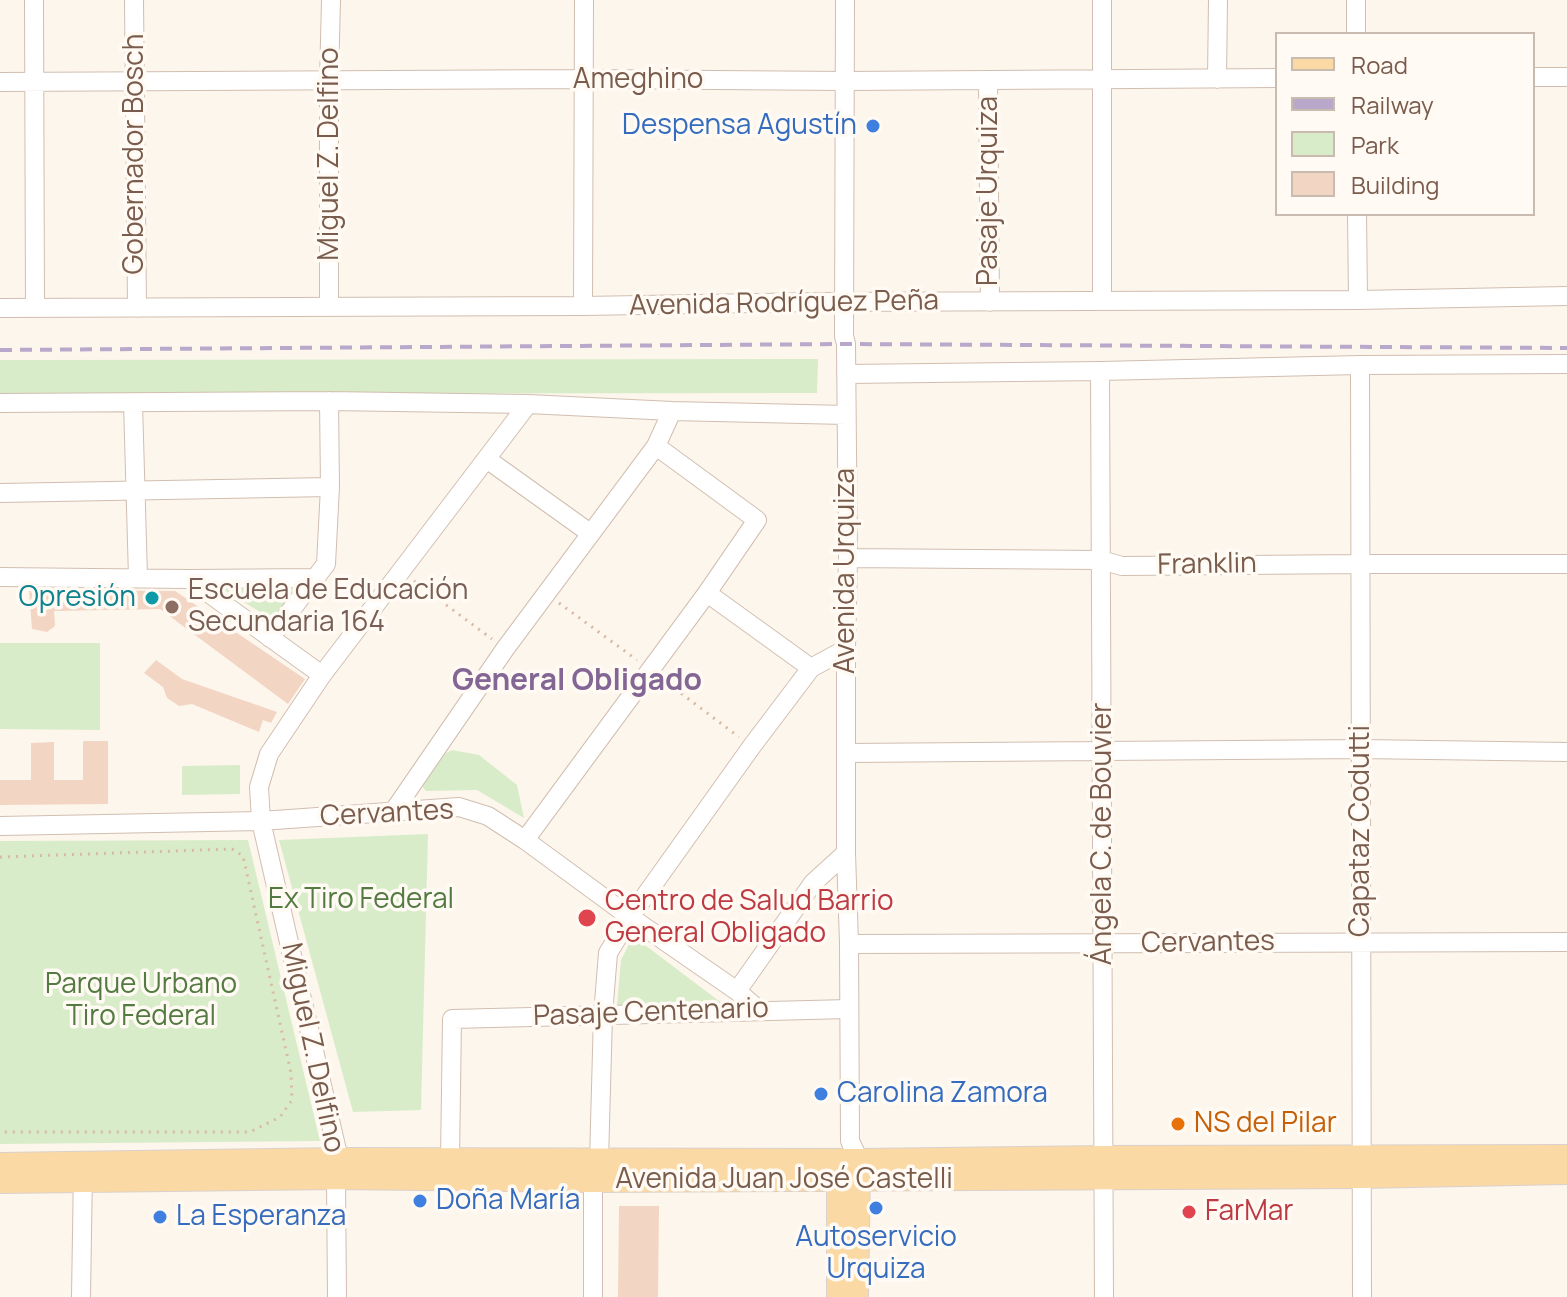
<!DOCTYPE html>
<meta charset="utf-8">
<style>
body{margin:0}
#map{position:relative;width:1567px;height:1297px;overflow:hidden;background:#fdf6ec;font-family:Manrope,sans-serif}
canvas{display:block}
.legend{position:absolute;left:1275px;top:32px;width:260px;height:184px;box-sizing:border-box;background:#fffaf3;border:2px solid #cabbb1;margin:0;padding:10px 14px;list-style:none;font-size:24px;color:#7a5c4d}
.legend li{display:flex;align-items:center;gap:16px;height:40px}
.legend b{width:40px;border:2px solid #cabbb1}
</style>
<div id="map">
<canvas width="1567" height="1297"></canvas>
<ul class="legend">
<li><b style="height:10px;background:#fbd9a5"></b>Road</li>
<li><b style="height:10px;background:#b9a8c9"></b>Railway</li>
<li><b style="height:22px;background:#d8ecc9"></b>Park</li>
<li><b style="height:22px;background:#f3d5c3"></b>Building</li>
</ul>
</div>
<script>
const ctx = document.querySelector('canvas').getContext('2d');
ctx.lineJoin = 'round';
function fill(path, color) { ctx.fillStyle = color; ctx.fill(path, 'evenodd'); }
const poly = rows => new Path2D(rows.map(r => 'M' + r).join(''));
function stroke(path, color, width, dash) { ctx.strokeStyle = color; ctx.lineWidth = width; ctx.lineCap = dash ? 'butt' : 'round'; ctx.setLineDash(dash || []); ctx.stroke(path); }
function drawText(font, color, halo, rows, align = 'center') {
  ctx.font = font + ' Manrope,sans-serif'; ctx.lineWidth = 7; ctx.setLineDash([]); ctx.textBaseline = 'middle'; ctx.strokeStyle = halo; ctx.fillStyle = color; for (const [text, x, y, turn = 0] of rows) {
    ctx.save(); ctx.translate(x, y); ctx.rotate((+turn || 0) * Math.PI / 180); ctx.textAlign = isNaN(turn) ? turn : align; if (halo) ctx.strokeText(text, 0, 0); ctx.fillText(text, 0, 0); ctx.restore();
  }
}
fill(poly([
 [818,359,817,393,0,394,0,360],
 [302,583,273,620,216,585],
 [0,643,100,643,100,730,0,729],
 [452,750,479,755,517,785,524,818,477,790,426,791,421,785,438,757],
 [240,765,240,794,182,795,182,766],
 [428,834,421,1110,353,1112,279,840],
 [248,840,320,1141,0,1144,0,841],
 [633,936,723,1004,617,1005,621,960]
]), '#d8ecc9');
fill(poly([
 [29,590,175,591,305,679,288,704,160,609,54,611,55,626,47,632,32,629],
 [156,660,182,679,277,712,271,723,263,720,259,732,192,704,179,706,167,698,163,687,144,673],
 [83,741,108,741,108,804,0,805,0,780,31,780,31,743,54,742,54,780,83,780],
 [619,1206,659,1206,658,1297,618,1297]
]), '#f3d5c3');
const minor = poly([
 [34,0,35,308],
 [134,0,137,308],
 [845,0,844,336,846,344,848,558,846,649,846,853,849,944,850,1141,859,1160],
 [1356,34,1356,0],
 [1533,77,1567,77],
 [1217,79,1218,0],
 [988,80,990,302],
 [0,82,583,79,846,81,1277,78],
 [1357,214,1358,300],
 [1102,301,1102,0],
 [583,306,584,0],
 [329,307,329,81,331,0],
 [0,308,583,306,817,302,1358,300,1567,296],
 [1360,365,1362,1297],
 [1100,371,1104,1297],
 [846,374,1100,371,1360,365,1567,364],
 [0,403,329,401,528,404,672,411,846,415],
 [133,403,138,577],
 [488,460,590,533],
 [0,493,330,487],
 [848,558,1101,560,1122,566,1361,564,1567,564],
 [0,577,189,579,316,578],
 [189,579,322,675],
 [707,593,811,668],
 [270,638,326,564,330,487,329,401],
 [846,753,1361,749,1567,752],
 [393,812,505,649,656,446,672,411],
 [0,826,261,821,459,807,488,816,525,840,630,917,737,991,759,1010],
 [525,840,707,593,757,520,656,446],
 [849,944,1567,942],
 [737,991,813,883,846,853],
 [450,1160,452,1019,849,1009],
 [81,1297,83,1170],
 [337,1297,336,1178,339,1159,261,821,259,787,269,754,322,675,528,404],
 [593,1297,593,1181,599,1161,603,1015,608,953,630,917,752,746,811,668,846,649]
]);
const major = poly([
 [0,1164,339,1159,859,1160,1104,1157,1567,1156],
 [0,1182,336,1178,593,1181,1361,1177,1567,1173],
 [838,1297,838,1179,839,1165],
 [857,1297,859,1166]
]);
stroke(minor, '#d1beb0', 20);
stroke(major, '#dad1cd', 24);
stroke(poly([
 [414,581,492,639],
 [559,603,637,660],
 [662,679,739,737],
 [0,857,232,849,243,856,291,1073,292,1100,280,1117,250,1132,0,1132]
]), '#d9b8a5', 3, [2, 6]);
stroke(minor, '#fff', 18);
stroke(major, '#fbd9a5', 22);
stroke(poly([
 [0,350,846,344,1567,348]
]), '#b9a8c9', 4, [12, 8]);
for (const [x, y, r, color] of [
 [873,126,8,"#3f7fe0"],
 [152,598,8,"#0f9aa8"],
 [172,607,8,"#8d6e63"],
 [587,918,10,"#e0444e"],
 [821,1094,8,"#3f7fe0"],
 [1178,1124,8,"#e8710a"],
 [420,1201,8,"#3f7fe0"],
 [876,1208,8,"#3f7fe0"],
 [1189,1212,8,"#e0444e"],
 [160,1217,8,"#3f7fe0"]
]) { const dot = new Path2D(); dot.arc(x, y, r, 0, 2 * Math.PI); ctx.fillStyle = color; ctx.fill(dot); stroke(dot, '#fffaf3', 3); }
drawText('28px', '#7a5c4d', '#fffaf3', [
 ["Ameghino",638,80],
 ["Gobernador Bosch",135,154,-90],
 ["Miguel Z. Delfino",330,154,-90],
 ["Pasaje Urquiza",989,191,-90],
 ["Avenida Rodríguez Peña",784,304,-1],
 ["Franklin",1207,565,-1],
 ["Avenida Urquiza",846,571,-90],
 ["Cervantes",387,814,-3],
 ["Capataz Codutti",1361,831,-90],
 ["Ángela C. de Bouvier",1103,834,-90],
 ["Cervantes",1208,943,-1],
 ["Pasaje Centenario",651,1013,-2],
 ["Miguel Z. Delfino",312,1048,78],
 ["Avenida Juan José Castelli",784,1180]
]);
drawText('28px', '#366cbe', '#fffaf3', [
 ["Despensa Agustín",857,126,"right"],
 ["Carolina Zamora",837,1094],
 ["Doña María",436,1201],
 ["La Esperanza",176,1217],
 ["Autoservicio",876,1238,"center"],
 ["Urquiza",876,1270,"center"]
], 'left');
drawText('28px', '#785e54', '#fffaf3', [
 ["Escuela de Educación",188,591],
 ["Secundaria 164",188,623]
], 'left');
drawText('28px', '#0d838f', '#fffaf3', [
 ["Opresión",136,598]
], 'right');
drawText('28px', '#537a41', '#fffaf3', [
 ["Ex Tiro Federal",361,900],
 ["Parque Urbano",141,985],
 ["Tiro Federal",141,1017]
]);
drawText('28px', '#be3a42', '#fffaf3', [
 ["Centro de Salud Barrio",605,902],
 ["General Obligado",605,934],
 ["FarMar",1205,1212]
], 'left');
drawText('28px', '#c56008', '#fffaf3', [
 ["NS del Pilar",1194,1124]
], 'left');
drawText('bold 30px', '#846695', '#fffaf3', [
 ["General Obligado",577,682]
]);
</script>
